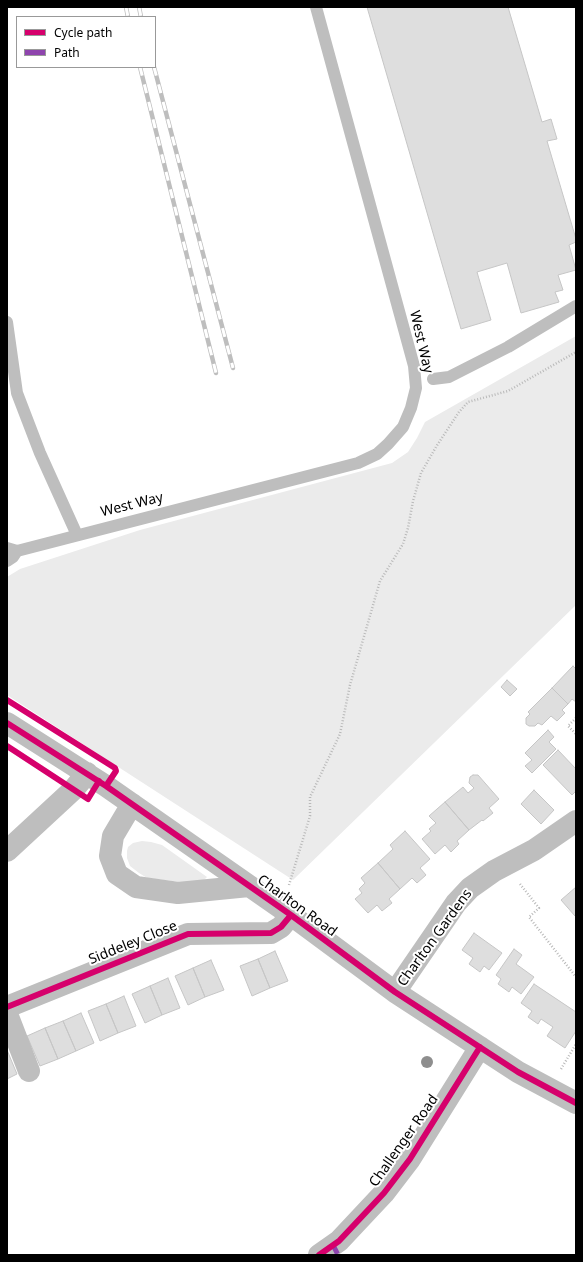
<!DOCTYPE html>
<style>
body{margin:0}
#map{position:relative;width:583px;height:1262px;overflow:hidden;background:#fff;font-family:"Noto Sans",sans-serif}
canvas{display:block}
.frame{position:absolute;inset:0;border:8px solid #000;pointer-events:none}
.legend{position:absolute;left:16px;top:16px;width:140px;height:52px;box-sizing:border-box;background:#fff;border:1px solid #999;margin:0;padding:5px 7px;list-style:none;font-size:12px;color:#000}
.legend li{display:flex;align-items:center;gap:8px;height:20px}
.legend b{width:20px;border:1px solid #999}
</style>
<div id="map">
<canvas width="583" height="1262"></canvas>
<div class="frame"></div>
<ul class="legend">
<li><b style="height:5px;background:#d6006c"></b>Cycle path</li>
<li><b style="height:5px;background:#8e44ad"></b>Path</li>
</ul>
</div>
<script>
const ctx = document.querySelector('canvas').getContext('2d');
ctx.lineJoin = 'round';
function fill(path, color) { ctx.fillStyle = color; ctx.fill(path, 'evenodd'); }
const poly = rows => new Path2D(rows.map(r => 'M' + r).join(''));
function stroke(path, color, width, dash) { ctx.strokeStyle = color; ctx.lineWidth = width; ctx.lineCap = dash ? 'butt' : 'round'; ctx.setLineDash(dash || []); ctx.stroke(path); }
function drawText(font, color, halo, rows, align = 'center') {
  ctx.font = font + ' "Noto Sans",sans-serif'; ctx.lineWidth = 4; ctx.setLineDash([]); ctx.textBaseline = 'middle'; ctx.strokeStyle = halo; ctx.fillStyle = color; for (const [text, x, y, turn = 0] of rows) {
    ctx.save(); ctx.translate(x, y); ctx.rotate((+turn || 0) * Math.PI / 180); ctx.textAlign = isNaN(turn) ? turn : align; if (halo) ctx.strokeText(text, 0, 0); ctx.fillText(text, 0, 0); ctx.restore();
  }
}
fill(poly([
 [576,336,576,605,293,880,7,695,7,577,20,569,140,530,392,463,408,452,417,438,425,422],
 [142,841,151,842,162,845,207,877,204,880,189,883,147,878,139,873,130,866,127,858,127,851,128,847,133,843]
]), '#ebebeb');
const building = poly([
 [367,7,508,7,542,122,551,119,557,139,547,141,576,239,576,242,569,245,576,270,558,275,563,290,555,292,559,302,521,313,507,263,477,272,491,320,461,329,367,7],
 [573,666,576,669,576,702,572,699,568,704,552,688,573,666],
 [507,680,517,689,510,696,501,687,507,680],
 [552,688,568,704,562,710,565,713,557,721,551,716,542,725,538,723,535,726,529,726,526,724,526,718,530,714,528,712,552,688],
 [548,730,554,737,549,742,556,749,532,773,525,766,532,760,525,753,548,730],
 [558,750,576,769,576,791,572,795,543,765,558,750],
 [473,775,478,775,499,799,489,808,493,813,483,821,482,820,469,830,445,802,463,787,468,793,474,788,469,783,470,777,473,775],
 [534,790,554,810,541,824,521,804,534,790],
 [445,802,469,830,457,841,459,844,451,852,445,845,435,854,422,839,431,831,429,829,436,823,429,816,445,802],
 [405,831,430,859,420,868,426,875,417,883,412,878,400,889,378,863,393,849,390,845,405,831],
 [378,863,400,889,389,899,392,903,382,911,377,905,368,913,355,899,362,893,359,889,365,883,361,878,378,863],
 [576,887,576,915,575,916,561,900,576,887],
 [474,933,502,953,489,970,484,966,480,972,469,964,473,958,462,950,474,933],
 [514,949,522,955,516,964,534,977,521,994,512,987,509,992,498,984,501,979,496,975,514,949],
 [275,951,288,981,270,988,258,959,275,951],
 [258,959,270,988,252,996,240,966,258,959],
 [211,960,224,990,205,997,193,968,211,960],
 [193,968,205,997,188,1005,175,976,193,968],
 [168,978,180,1008,162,1015,150,986,168,978],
 [534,984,576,1012,576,1031,565,1048,547,1036,553,1027,541,1019,538,1024,528,1017,532,1011,521,1003,534,984],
 [150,986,162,1015,145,1023,132,994,150,986],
 [124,996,136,1026,118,1033,106,1004,124,996],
 [106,1004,118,1033,100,1041,88,1011,106,1004],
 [81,1013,94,1043,76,1051,63,1021,81,1013],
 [63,1021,76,1051,58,1059,45,1028,63,1021],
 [45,1028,58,1059,40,1066,27,1036,45,1028],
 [7,1050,17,1074,7,1079,7,1050]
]);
fill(building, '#dedede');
stroke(building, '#c6c6c6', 1);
stroke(poly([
 [576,718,568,726,576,734],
 [520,884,539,908,529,917,576,977],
 [289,885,310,816,310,797,340,734,350,685,380,581,403,544,408,528,413,501,421,473,436,447,459,412,468,402,508,391,576,352],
 [561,1069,576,1044]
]), '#b9b9b9', 2.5, [1, 2]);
stroke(poly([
 [7,322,17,393,40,453,77,535],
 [433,379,449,377,508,347,576,306],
 [7,548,17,551,358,463,377,454,388,444,403,427,411,408,416,388,414,366,316,7],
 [7,561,13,557,17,551]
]), '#bebebe', 12);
stroke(poly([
 [7,723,106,786,291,915,395,992,518,1072,576,1103],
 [132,804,113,836,110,856,117,874,136,887,178,893,249,886],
 [7,851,74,789,87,773],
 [395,992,456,903,470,888,494,871,534,850,576,821],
 [7,1007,188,934,271,933,281,927,291,915],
 [7,1014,29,1071],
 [319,1255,339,1241,384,1193,410,1159,480,1047]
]), '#bebebe', 22);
const rail = poly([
 [126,7,128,17],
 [139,7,141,17],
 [140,67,216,373],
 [154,67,233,368]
]);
stroke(rail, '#bebebe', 4.5);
stroke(rail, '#fff', 3, [9]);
stroke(poly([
 [333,1245,338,1255]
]), '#8e44ad', 5, [10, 5]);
stroke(poly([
 [7,700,115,768,116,771,106,786],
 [7,723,106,786,291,915,395,992,518,1072,576,1103],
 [7,746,88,799,99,781],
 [7,1007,188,934,271,933,281,927,291,915],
 [319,1255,339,1241,384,1193,410,1159,480,1047]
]), '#d6006c', 6);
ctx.fillStyle = '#8e8e8e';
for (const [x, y] of [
 [427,1062]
]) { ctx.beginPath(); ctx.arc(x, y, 6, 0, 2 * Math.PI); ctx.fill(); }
drawText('14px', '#000', '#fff', [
 ["West Way",421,342,77],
 ["West Way",132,505,-14],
 ["Charlton Road",297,906,36],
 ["Charlton Gardens",435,938,-54],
 ["Siddeley Close",133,943,-22],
 ["Challenger Road",404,1141,-55]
]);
</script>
